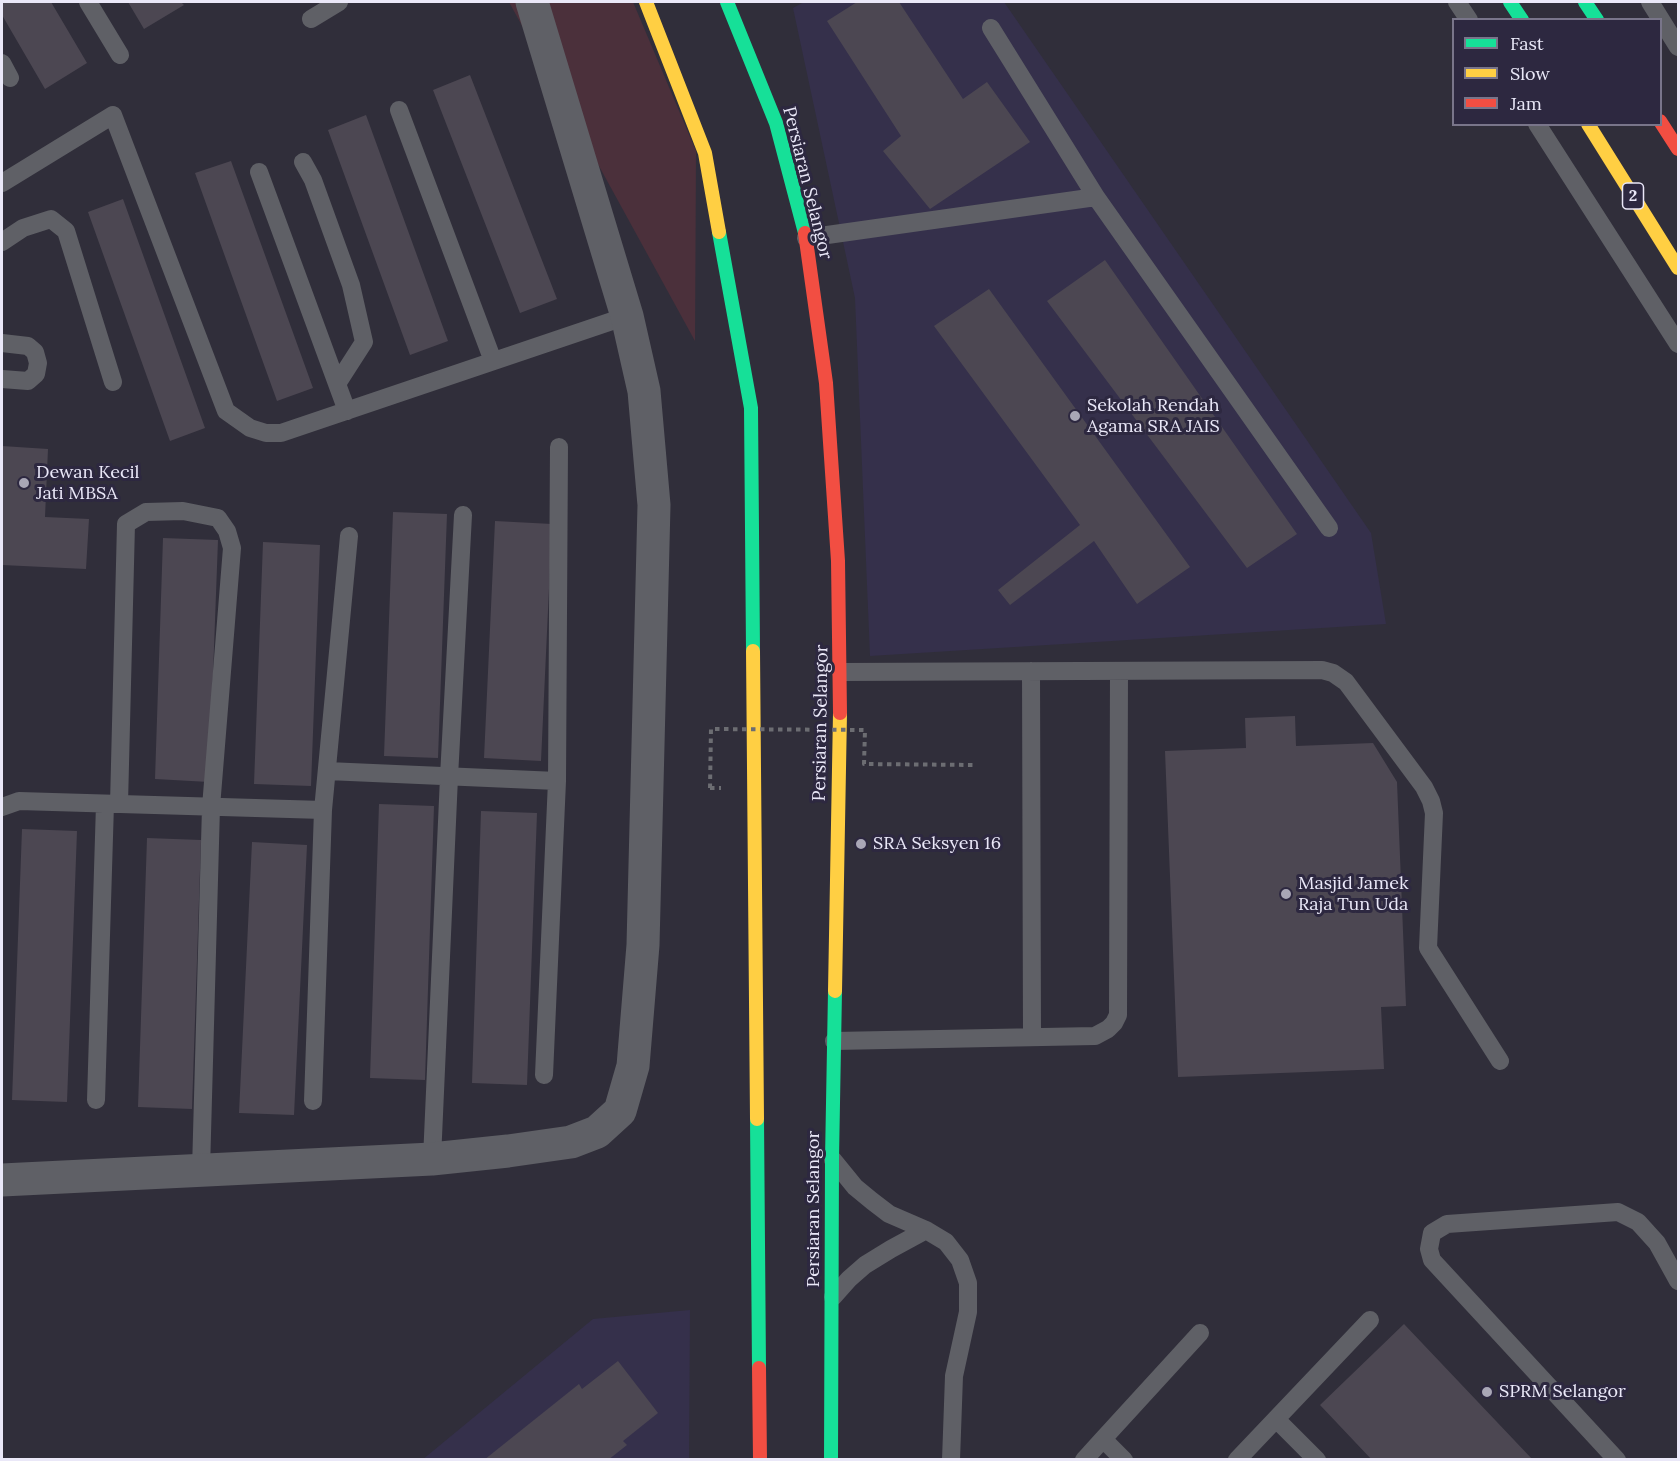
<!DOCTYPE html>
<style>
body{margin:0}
#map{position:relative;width:1680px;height:1461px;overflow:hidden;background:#302e3a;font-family:Lora,serif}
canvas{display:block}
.frame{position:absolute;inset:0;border:3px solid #eae8f8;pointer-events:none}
.legend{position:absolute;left:1452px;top:18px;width:210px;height:108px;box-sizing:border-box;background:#2d2840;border:2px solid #79758a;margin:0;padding:8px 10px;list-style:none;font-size:18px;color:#eae8f8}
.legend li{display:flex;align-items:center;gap:12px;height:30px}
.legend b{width:30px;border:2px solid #79758a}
</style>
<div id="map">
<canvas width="1680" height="1461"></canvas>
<div class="frame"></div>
<ul class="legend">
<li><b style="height:8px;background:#16e098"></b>Fast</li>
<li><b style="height:8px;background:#ffcf43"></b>Slow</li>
<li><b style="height:8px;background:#f24e42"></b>Jam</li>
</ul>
</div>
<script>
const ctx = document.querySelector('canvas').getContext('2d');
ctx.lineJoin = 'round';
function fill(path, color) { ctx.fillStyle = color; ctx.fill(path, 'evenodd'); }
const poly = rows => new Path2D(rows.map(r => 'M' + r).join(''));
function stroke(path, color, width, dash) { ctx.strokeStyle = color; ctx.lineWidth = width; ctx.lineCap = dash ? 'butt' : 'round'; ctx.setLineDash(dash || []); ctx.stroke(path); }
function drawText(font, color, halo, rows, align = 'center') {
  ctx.font = font + ' Lora,serif'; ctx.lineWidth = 6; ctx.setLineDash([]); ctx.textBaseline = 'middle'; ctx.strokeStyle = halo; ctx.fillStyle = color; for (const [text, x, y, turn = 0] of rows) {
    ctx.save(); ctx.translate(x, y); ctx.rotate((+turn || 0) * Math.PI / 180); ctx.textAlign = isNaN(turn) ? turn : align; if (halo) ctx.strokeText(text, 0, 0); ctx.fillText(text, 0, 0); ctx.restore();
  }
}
fill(poly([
 [804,2,1004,2,1371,533,1386,624,870,656,855,298,793,8],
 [690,1310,689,1459,422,1460,593,1319]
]), '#35304b');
fill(poly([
 [509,2,633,2,696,151,695,341]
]), '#4b303b');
fill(poly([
 [2,2,51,2,87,63,45,89,2,15],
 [128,2,181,2,184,5,144,29],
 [857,2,899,2,963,99,987,82,1030,142,930,209,883,151,901,136,827,21],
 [470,75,557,299,520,313,433,90],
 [366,115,448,341,410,355,328,130],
 [231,161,313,388,277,401,195,173],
 [123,199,205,428,170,441,88,212],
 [1105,260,1297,534,1247,568,1047,301],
 [989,289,1190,567,1137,604,1094,541,1010,605,998,590,1080,525,934,326],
 [2,446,48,449,45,517,89,519,86,569,2,565],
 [393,512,447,514,438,758,384,756],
 [495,521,552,524,541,761,484,758],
 [163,538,218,540,209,782,155,779],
 [263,542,320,545,311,786,254,784],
 [1295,716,1296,746,1373,743,1397,782,1406,1006,1381,1007,1384,1069,1178,1077,1165,751,1246,748,1245,718],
 [379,804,434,806,425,1080,370,1078],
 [481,811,537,813,527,1085,472,1083],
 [22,829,77,831,67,1102,12,1100],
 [147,838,201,840,192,1109,138,1107],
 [252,842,307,845,294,1115,239,1113],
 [1404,1324,1533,1460,1372,1460,1320,1405],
 [618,1361,658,1413,623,1441,627,1445,608,1460,484,1460,579,1384,582,1389]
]), '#4c4752');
stroke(poly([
 [710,788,721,788]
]), '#6c6d72', 4, [4.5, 4.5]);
stroke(poly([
 [88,2,120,55],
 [1457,2,1469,20],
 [1650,2,1678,47],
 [311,19,339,2],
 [991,28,1096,197],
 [2,63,10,78],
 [399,110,493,361],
 [1537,124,1678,344],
 [303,162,313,180,351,285,364,342,337,384],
 [259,172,347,411],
 [2,183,113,115,226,411,250,428,266,433,281,433,627,316],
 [806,238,1096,197,1329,528],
 [2,242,23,228,51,219,66,231,113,382],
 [2,343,28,346,35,352,38,363,36,374,28,381,2,379],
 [1031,671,1032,1036],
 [841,672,1322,670,1333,673,1346,682,1424,787,1431,801,1434,813,1428,948,1500,1061],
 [327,771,557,781,544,1075],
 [557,781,559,447],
 [119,804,126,524,146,512,183,511,218,518,227,531,232,548,211,807,201,1170],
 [2,807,19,801,323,810],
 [834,1041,1095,1036,1108,1029,1114,1023,1118,1015,1119,671],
 [96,1100,105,804],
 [313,1101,323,810,349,536],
 [432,1159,449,777,463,515],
 [833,1160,855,1187,872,1201,889,1214,926,1230,946,1242,960,1260,968,1283,968,1312,954,1376,951,1460],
 [833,1297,849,1279,865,1265,891,1249,926,1230],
 [1276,1419,1317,1460],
 [1084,1460,1103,1439],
 [1124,1460,1103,1439,1200,1333],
 [1237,1460,1370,1320],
 [1617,1460,1432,1260,1429,1249,1432,1233,1447,1224,1618,1212,1638,1222,1657,1243,1678,1281]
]), '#5f6066', 18);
stroke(poly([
 [2,1180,432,1159,508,1151,571,1142,597,1132,620,1111,633,1066,643,945,654,505,644,391,627,316,532,2]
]), '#5f6066', 33);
stroke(poly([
 [727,2,776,123,805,233],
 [1510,2,1522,20],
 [1585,2,1597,20],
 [719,232,751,408,753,651],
 [757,1119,759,1368],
 [831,1460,832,1159,835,991]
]), '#16e098', 14);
stroke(poly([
 [646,2,705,153,719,232],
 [1588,124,1678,268],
 [753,651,757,1119],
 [835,991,840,713]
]), '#ffcf43', 14);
stroke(poly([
 [1660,121,1678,149],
 [805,233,826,383,838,561,840,713],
 [759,1368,760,1460]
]), '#f24e42', 14);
stroke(poly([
 [710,788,711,729,865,730,864,764,975,765]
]), '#6c6d72', 4, [4.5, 4.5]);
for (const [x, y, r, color] of [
 [1075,416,6,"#a9a7b6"],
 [24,483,6,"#a9a7b6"],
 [861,844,6,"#a9a7b6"],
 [1286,894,6,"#a9a7b6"],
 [1487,1392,6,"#a9a7b6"]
]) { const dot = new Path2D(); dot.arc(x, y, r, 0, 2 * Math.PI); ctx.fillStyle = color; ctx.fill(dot); stroke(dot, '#2d2840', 2); }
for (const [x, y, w] of [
 [1633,196,21]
]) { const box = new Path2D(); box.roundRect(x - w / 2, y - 13, w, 26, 4.5); ctx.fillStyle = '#2d2840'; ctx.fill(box); stroke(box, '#eae8f8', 1.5); }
drawText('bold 16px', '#eae8f8', null, [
 ["2",1633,196]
]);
drawText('18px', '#eae8f8', '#2d2840', [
 ["Persiaran Selangor",807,183,76],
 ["Persiaran Selangor",821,723,-89],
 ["Persiaran Selangor",814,1209,-90]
]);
drawText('18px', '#eae8f8', '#2d2840', [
 ["Sekolah Rendah",1087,406],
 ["Agama SRA JAIS",1087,427],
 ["Dewan Kecil",36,473],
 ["Jati MBSA",36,494],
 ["SRA Seksyen 16",873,844],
 ["Masjid Jamek",1298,884],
 ["Raja Tun Uda",1298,905],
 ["SPRM Selangor",1499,1392]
], 'left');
</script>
